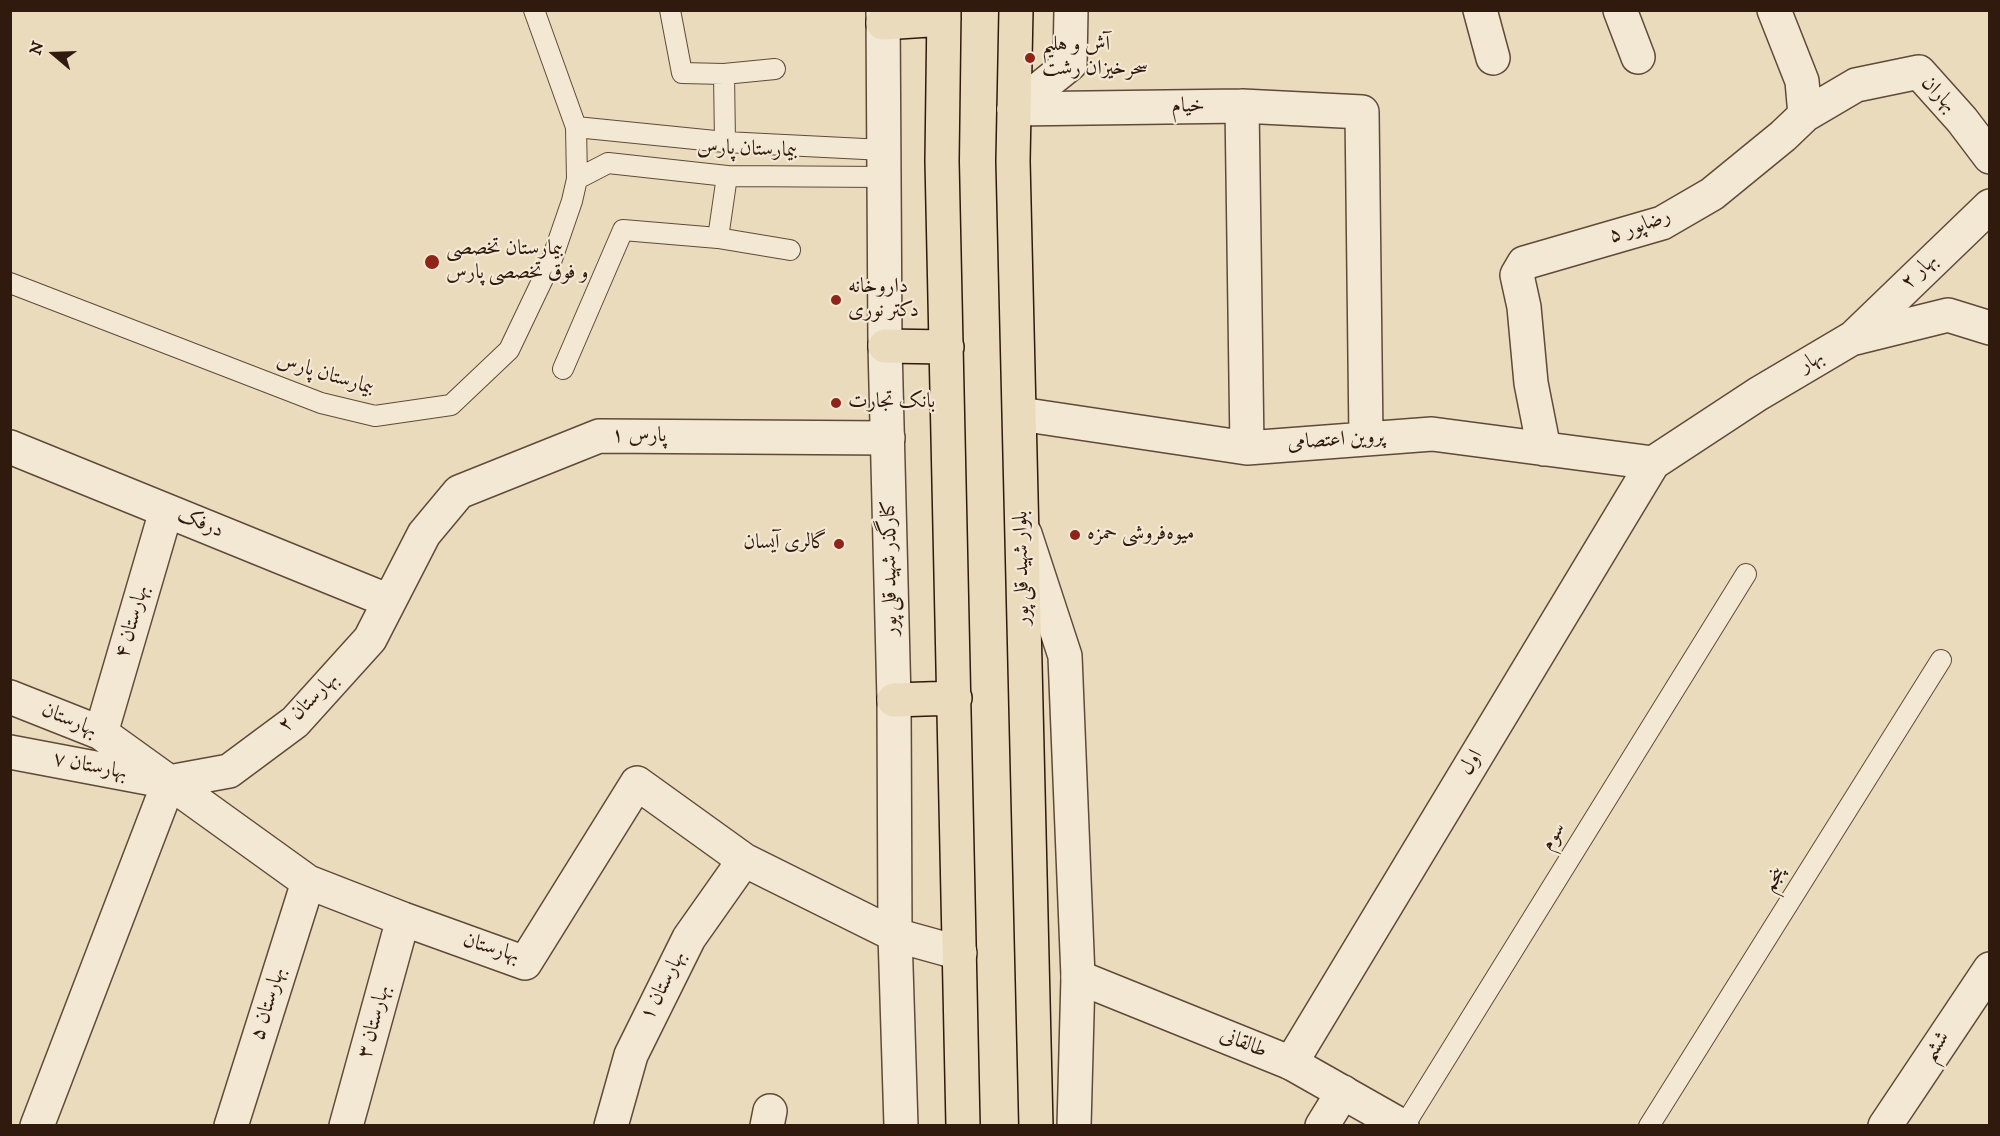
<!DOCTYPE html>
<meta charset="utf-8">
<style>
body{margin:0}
#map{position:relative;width:2000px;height:1136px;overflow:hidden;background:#ebdbbd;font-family:"IM FELL DW Pica",serif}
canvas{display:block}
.frame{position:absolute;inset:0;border:12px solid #30190d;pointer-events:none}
.north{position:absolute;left:24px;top:24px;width:60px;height:60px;-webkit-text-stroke:4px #f2e8d4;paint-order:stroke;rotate:289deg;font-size:16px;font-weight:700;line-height:24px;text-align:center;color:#30190d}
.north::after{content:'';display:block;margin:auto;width:21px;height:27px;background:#30190d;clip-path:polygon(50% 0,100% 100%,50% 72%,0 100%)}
</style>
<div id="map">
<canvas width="2000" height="1136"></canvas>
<div class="frame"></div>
<div class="north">N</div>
</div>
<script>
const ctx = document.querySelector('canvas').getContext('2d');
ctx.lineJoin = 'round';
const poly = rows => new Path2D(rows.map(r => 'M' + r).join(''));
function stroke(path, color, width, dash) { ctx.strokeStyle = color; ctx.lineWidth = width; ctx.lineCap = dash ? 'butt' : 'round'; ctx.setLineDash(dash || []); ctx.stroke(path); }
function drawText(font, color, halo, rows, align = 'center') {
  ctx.font = font + ' "IM FELL DW Pica",Amiri,serif'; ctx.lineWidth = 4.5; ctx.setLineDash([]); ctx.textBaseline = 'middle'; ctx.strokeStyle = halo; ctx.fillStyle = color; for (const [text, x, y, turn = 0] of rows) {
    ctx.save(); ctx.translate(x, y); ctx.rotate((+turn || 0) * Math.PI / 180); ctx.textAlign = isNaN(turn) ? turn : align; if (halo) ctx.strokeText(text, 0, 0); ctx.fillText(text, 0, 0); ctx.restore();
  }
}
const service = poly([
 [670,10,682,73,724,74,775,69],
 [724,74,725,142],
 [576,127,725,142,884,150],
 [577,179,608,163,727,176,884,177],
 [718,238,727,176],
 [10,283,321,403,375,416,451,405,509,350,551,262,572,201,577,179,576,127,534,10],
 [563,369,623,230,718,238,790,250],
 [1404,1126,1746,574],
 [1649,1126,1941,660]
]);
const minor = poly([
 [1480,10,1493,58],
 [1620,10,1638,57],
 [1242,106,1247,448],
 [1014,109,1242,106,1362,112,1366,439],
 [1805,115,1856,85,1919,72,1962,120,1990,157],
 [1853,338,1990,206],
 [1020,414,1247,448,1432,434,1653,463],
 [10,447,389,601],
 [1544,449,1531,383,1524,307,1517,275,1524,263,1662,223,1712,194,1783,136,1805,115,1802,81,1774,10],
 [1025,534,1065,656,1078,977,1074,1126],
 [10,697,101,733,308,882,403,919,525,963,637,783,744,860,895,935,960,953],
 [101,733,166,511],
 [10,752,169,782,229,771,295,722,370,639,424,534,459,492,599,436,888,438],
 [1291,1063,1653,463,1758,394,1851,339,1948,315,1990,328],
 [37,1126,169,782],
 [231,1126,308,882],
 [346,1126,403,919],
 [611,1126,631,1055,689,938,744,860],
 [767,1126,770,1111],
 [1322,1126,1343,1092],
 [1885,1126,1990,969]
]);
const tertiary = poly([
 [883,10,885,346,894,700,895,935,901,1126],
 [1014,109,1070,64,1071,10],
 [1078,977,1291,1063,1402,1126]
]);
const trunk = poly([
 [944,10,942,161,963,1126],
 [1016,10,1013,161,1036,1126],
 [883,23,944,19],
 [885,346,947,347],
 [894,700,955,698]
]);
stroke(service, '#5f4a39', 22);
stroke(minor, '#5f4a39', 36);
stroke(tertiary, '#5f4a39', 36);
stroke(trunk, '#30190d', 36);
stroke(service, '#f2e8d4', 20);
stroke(minor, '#f2e8d4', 33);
stroke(tertiary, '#f2e8d4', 33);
stroke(trunk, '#ebdbbd', 33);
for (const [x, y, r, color] of [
 [1030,58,6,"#8f2418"],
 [432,262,8,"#8f2418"],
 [836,300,6,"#8f2418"],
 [836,403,6,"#8f2418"],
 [1075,535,6,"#8f2418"],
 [839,544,6,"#8f2418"]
]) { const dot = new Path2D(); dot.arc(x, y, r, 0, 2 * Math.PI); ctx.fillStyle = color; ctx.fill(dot); stroke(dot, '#f2e8d4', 2); }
drawText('21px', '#30190d', '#f2e8d4', [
 ["آش و هلیم",1042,46],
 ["سحرخیزان رشت",1042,70],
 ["بیمارستان تخصصی",446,250],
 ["و فوق تخصصی پارس",446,274],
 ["داروخانه",848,288],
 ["دکتر نوری",848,312],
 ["بانک تجارت",848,403],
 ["میوه‌فروشی حمزه",1087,535],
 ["گالری آیسان",827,544,"right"]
], 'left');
drawText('21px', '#30190d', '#f2e8d4', [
 ["بهاران",1938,95,47],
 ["خیام",1188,107,-1],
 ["بیمارستان پارس",747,150,2],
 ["رضاپور ۵",1640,227,-20],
 ["بهار ۲",1920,272,-44],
 ["بهار",1812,362,-30],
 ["بیمارستان پارس",325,375,17],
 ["پارس ۱",639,437],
 ["پروین اعتصامی",1336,441,-4],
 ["درفک",200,524,22],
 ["کنارگذر شهید قلی پور",891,568,-91],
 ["بلوار شهید قلی پور",1023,568,-91],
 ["بهارستان ۴",133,622,-74],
 ["بهارستان ۲",309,703,-45],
 ["بهارستان",69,721,23],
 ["اول",1472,763,-59],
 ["بهارستان ۷",90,767,11],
 ["سوم",1554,837,-58],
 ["پنجم",1775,880,-58],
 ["بهارستان",491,949,17],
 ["بهارستان ۱",664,986,-63],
 ["بهارستان ۵",269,1004,-73],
 ["بهارستان ۳",375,1022,-75],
 ["طالقانی",1243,1044,22],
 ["ششم",1937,1047,-56]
]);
</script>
